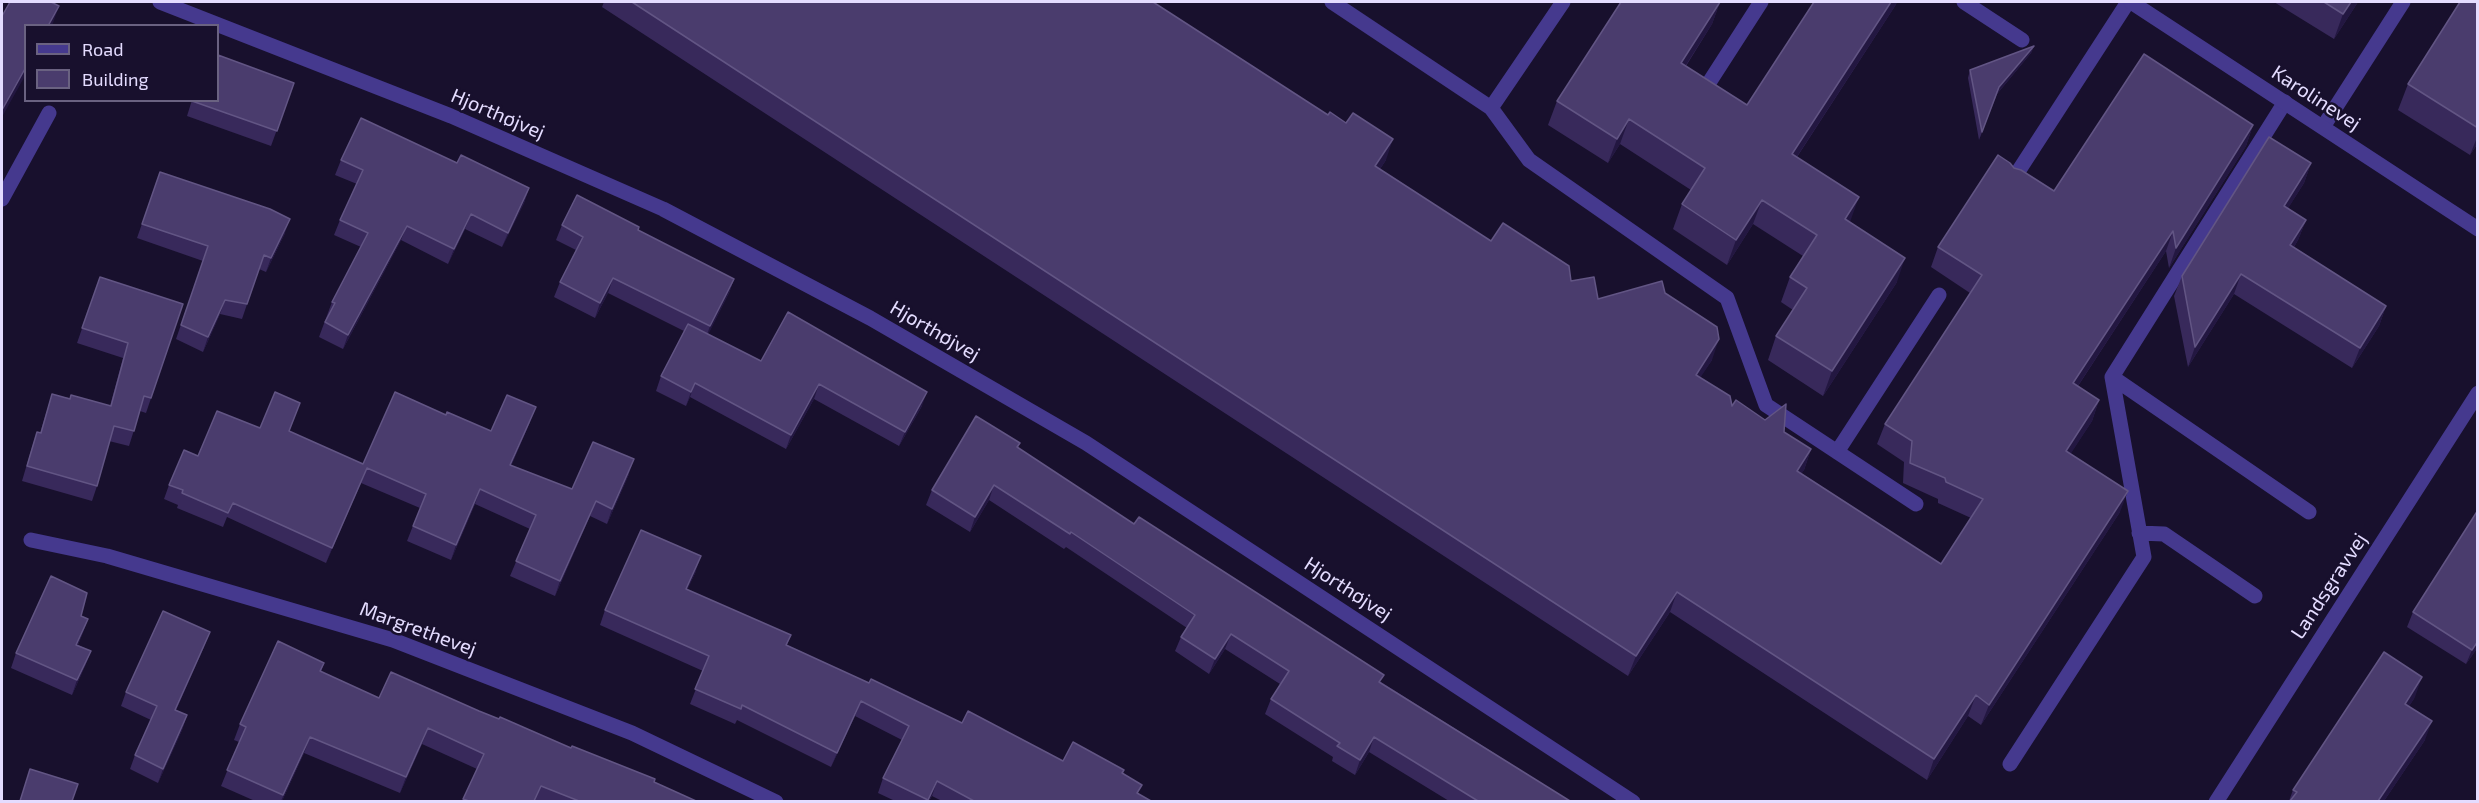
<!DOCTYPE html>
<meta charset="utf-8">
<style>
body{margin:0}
#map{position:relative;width:2479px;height:803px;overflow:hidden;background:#18102d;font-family:"Exo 2",sans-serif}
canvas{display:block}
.frame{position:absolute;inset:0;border:3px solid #e4dcff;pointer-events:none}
.legend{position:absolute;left:24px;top:24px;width:195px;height:78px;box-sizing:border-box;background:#18102d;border:2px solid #6a6281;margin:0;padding:8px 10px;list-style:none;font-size:18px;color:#e4dcff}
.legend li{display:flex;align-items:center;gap:12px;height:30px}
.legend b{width:30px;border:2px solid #6a6281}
</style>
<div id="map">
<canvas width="2479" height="803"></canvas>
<div class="frame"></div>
<ul class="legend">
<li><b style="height:8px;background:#45398e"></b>Road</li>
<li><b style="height:16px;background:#4a3c6d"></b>Building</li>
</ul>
</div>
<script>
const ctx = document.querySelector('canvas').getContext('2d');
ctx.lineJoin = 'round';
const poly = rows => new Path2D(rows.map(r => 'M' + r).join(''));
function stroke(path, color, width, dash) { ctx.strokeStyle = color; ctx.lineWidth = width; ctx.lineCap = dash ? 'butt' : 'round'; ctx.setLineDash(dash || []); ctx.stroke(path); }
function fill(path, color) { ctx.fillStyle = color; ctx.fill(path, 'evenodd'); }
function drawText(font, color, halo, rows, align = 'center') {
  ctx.font = font + ' "Exo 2",sans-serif'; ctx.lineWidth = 5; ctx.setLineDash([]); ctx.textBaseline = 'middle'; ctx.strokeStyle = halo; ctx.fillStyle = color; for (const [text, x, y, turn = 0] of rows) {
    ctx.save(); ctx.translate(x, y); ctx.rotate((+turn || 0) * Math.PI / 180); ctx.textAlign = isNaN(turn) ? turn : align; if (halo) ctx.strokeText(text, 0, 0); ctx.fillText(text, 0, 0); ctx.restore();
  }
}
stroke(poly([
 [1332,2,1491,108,1529,160,1727,298,1766,405,1916,504],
 [1964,2,2022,40],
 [1703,92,1761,2],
 [1491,108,1563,2],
 [2323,127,2403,2],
 [2012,181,2128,2],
 [2112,377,2309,512],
 [1837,452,1939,295],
 [2139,533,2164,534,2255,596],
 [2010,764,2144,557,2112,377,2285,102]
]), '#45398e', 15);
stroke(poly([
 [160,2,451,116,663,209,870,318,1086,443,1633,802],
 [2,199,49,113],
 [31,540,107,556,393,640,632,733,776,802]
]), '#45398e', 15);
stroke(poly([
 [2131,2,2478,229],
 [2216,802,2478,393]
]), '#45398e', 15);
fill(poly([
 [604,2,1153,2,1386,160,1380,169,1491,241,1571,281,1598,299,1665,293,1712,360,1700,377,1732,406,1784,432,1811,449,1804,470,1801,473,1941,564,1971,518,1938,503,1938,499,1903,483,1904,462,1877,444,1885,424,1970,293,1931,267,1938,247,2014,168,2054,191,2253,125,2246,146,2169,268,2166,251,2078,386,2099,400,2092,421,2070,454,2120,512,1981,725,1968,716,1927,780,1670,612,1628,676,602,7],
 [1720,2,1712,24,1686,66,1747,105,1814,2,1897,2,1895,6,1797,157,1850,222,1897,282,1823,396,1768,360,1776,336,1793,310,1781,302,1790,277,1803,256,1753,224,1727,265,1673,229,1682,204,1691,190,1620,144,1608,163,1548,125,1557,101],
 [2274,2,2358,2,2334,39],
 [2478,2,2478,143,2470,155,2398,110,2408,84],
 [2034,46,2031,53,1997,94,1979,140,1968,78,1970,70],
 [294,83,271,146,187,116,192,100],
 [341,160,457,163,529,188,524,203,502,247,465,229,448,264,401,240,343,349,319,337,332,302,361,247,334,235,340,220,357,184,335,175],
 [2311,163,2304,183,2288,208,2306,220,2298,240,2294,247,2386,306,2379,326,2352,368,2234,294,2188,367,2174,296,2182,276],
 [160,172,285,233,266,272,259,269,242,319,220,314,203,352,176,339,203,261,137,238],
 [562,225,638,230,734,279,729,293,708,334,761,361,922,406,899,446,814,399,786,449,690,397,686,406,656,391,661,376,684,331,608,293,595,318,554,297,560,282,576,250,556,240],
 [100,277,183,304,146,413,140,411,129,446,109,441,97,486,92,501,22,481,32,447,37,432,40,433,52,394,69,398,110,406,123,358,77,343],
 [300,403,289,432,363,464,446,415,491,431,530,422,511,466,572,489,629,474,607,524,590,516,555,596,510,576,530,529,475,504,451,560,407,541,420,508,361,483,326,563,227,517,223,527,177,508,178,505,164,499,169,485,198,456,260,428],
 [1020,443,1018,448,1134,524,1381,682,1570,801,1449,801,1369,752,1355,775,1332,761,1333,757,1265,714,1271,699,1280,684,1225,649,1209,674,1175,651,1181,637,1187,628,1066,547,1064,549,989,500,970,532,926,505,932,490],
 [2478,510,2478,647,2466,664,2407,627,2413,612],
 [696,571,687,590,791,635,787,645,869,683,962,723,1063,761,1124,770,1123,773,1138,794,1151,801,942,801,932,796,929,801,895,801,878,793,883,778,902,740,855,716,831,767,737,720,735,724,690,704,703,671,600,625,605,610],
 [81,616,88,619,78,645,91,651,85,666,72,695,11,668,16,653],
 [204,647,176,710,187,715,182,730,158,783,130,769,135,755,151,720,121,706,126,692],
 [324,663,321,672,379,698,479,711,654,782,696,801,463,801,477,769,422,744,400,793,304,753,282,801,255,801,221,786,239,742,234,740,240,724],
 [2415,697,2409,706,2425,740,2384,801,2289,801,2293,790]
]), '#38295b');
fill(poly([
 [1720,2,1712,24,1672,87,1681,63],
 [1891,2,1897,2,1895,6,1783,178,1792,154],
 [2351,2,2358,2,2334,39,2343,14],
 [59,6,52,26,48,26],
 [2034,46,2031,53,1997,94,1979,140,1999,87],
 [26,67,26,74,2,117,2,110],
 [1629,119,1620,144,1608,163,1617,139],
 [2253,125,2246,146,2169,268,2176,248],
 [2478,135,2478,143,2470,155],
 [1393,139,1386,160,1368,187,1375,166],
 [2311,163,2304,183,2277,226,2284,206],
 [529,188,524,203,502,247,508,233],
 [1859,197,1850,222,1845,219],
 [1762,200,1753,224,1727,265,1736,240],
 [471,214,465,229,448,264,454,249],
 [290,219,285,233,266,272,271,258],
 [2306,220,2298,240,2283,265,2290,245],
 [407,226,401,240,343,349,348,335],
 [2173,231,2166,251,2066,404,2073,383],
 [1905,258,1897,282,1823,396,1832,371],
 [2241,274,2234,294,2188,367,2195,347],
 [613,278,608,293,595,318,600,303],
 [734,279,729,293,705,341,710,326],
 [225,300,220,314,203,352,208,337],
 [2386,306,2379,326,2352,368,2360,348],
 [1719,339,1712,360,1689,395,1696,375],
 [695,383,690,397,686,406,691,392],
 [819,384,814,399,786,449,791,435],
 [927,392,922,406,899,446,905,432],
 [2099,400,2092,421,2059,472,2066,451],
 [536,407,530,422,505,480,510,465],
 [1811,449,1804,470,1790,491,1797,471],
 [634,459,629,474,607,524,612,509],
 [367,468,361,483,326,563,332,548],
 [994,485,989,500,970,532,975,517],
 [480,489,475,504,451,560,456,545],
 [2128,491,2120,512,1981,725,1989,705],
 [596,501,590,516,555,596,560,581],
 [701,556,696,571,681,604,686,589],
 [1677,592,1670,612,1628,676,1636,656],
 [88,619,83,633,71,660,76,645],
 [210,632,204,647,170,724,175,710],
 [1231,634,1225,649,1209,674,1215,659],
 [2478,641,2478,647,2466,664,2472,650],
 [91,651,85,666,72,695,77,680],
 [2422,677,2415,697,2398,723,2405,704],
 [1976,695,1968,716,1927,780,1934,759],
 [861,701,855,716,831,767,837,753],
 [187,715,182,730,158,783,163,769],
 [2432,721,2425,740,2384,801,2378,801],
 [428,728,422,744,400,793,406,777],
 [310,737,304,753,282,801,281,801],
 [1374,737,1369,752,1355,775,1360,760],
 [937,781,932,796,929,801,927,801]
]), '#231741');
const building = poly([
 [10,2,51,2,59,6,48,26,26,26,26,67,2,110,2,16,10,2],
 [632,2,1153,2,1328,115,1330,112,1346,123,1353,113,1393,139,1375,166,1491,241,1503,223,1569,266,1571,281,1594,277,1598,299,1662,281,1665,293,1717,327,1719,339,1696,375,1730,396,1732,406,1736,400,1765,420,1786,404,1784,432,1811,449,1797,471,1941,564,1983,499,1946,482,1945,478,1910,463,1912,441,1885,424,1982,275,1938,247,1998,155,2010,163,2014,168,2021,170,2054,191,2144,54,2253,125,2176,248,2173,231,2073,383,2099,400,2066,451,2128,491,1989,705,1976,695,1934,759,1677,592,1636,656,632,2],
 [1621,2,1720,2,1681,63,1747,105,1814,2,1891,2,1792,154,1859,197,1845,219,1905,258,1832,371,1776,336,1807,288,1790,277,1817,235,1762,200,1736,240,1682,204,1705,168,1629,119,1617,139,1557,101,1621,2],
 [2324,2,2351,2,2343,14,2324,2],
 [2460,2,2478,2,2478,128,2408,84,2460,2],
 [2034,46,1999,87,1982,132,1970,70,2034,46],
 [218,55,294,83,277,131,192,101,218,100,218,55],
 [361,118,457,163,461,155,529,188,508,233,471,214,454,249,407,226,348,335,325,322,335,303,332,302,368,233,340,220,363,170,341,160,361,118],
 [2269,137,2311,163,2284,206,2306,220,2290,245,2386,306,2360,348,2241,274,2195,347,2182,276,2269,137],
 [160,172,270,209,290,219,271,258,264,255,247,304,225,300,208,337,181,325,208,246,142,224,160,172],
 [577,195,639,227,638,230,734,279,710,326,613,278,600,303,560,282,583,237,562,225,577,195],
 [100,277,183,304,151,398,144,396,134,431,114,426,97,486,27,466,37,432,41,433,52,394,70,399,71,395,111,406,128,343,82,328,100,277],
 [788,312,927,392,905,432,819,384,791,435,695,383,691,392,661,376,688,324,761,361,788,312],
 [275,392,300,403,289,431,363,464,395,392,446,415,447,412,491,431,507,395,536,407,510,465,572,489,593,442,634,459,612,509,596,501,560,581,516,561,536,515,480,489,456,545,413,526,426,494,367,468,332,548,233,503,228,513,182,493,183,490,169,485,184,450,198,456,217,411,260,428,275,392],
 [976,416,1020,443,1017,447,1134,524,1139,517,1384,675,1379,682,1570,801,1478,801,1374,737,1360,760,1337,746,1340,743,1271,699,1289,671,1231,634,1215,659,1181,637,1195,615,1071,532,1070,534,994,485,975,517,932,490,976,416],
 [2478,510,2478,641,2472,650,2413,612,2478,510],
 [641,530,701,556,686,589,791,635,786,645,869,683,871,679,962,723,968,711,1063,761,1073,742,1124,770,1122,773,1142,785,1137,793,1151,801,974,801,937,781,928,800,883,778,909,726,861,701,837,753,742,705,741,709,695,689,709,656,605,610,641,530],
 [51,576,87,593,81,616,88,619,76,645,91,651,77,680,16,653,51,576],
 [163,611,210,632,175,710,187,715,163,769,135,755,157,706,126,692,163,611],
 [278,641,324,663,320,671,379,698,391,672,479,711,499,719,500,717,571,748,572,746,655,779,654,782,696,801,579,801,541,786,534,801,469,801,463,799,484,754,428,728,406,777,310,737,283,795,227,770,246,727,240,724,278,641],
 [2384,652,2422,677,2405,704,2432,721,2378,801,2290,801,2297,792,2293,790,2384,652],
 [30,769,78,784,72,801,20,801,30,769]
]);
fill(building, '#4a3c6d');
stroke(building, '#625584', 1.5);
drawText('20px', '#e4dcff', '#18102d', [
 ["Karolinevej",2316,98,33],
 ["Hjorthøjvej",498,114,23],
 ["Hjorthøjvej",935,331,30],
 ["Landsgravvej",2329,586,-57],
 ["Hjorthøjvej",1348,589,33],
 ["Margrethevej",418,629,20]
]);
</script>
